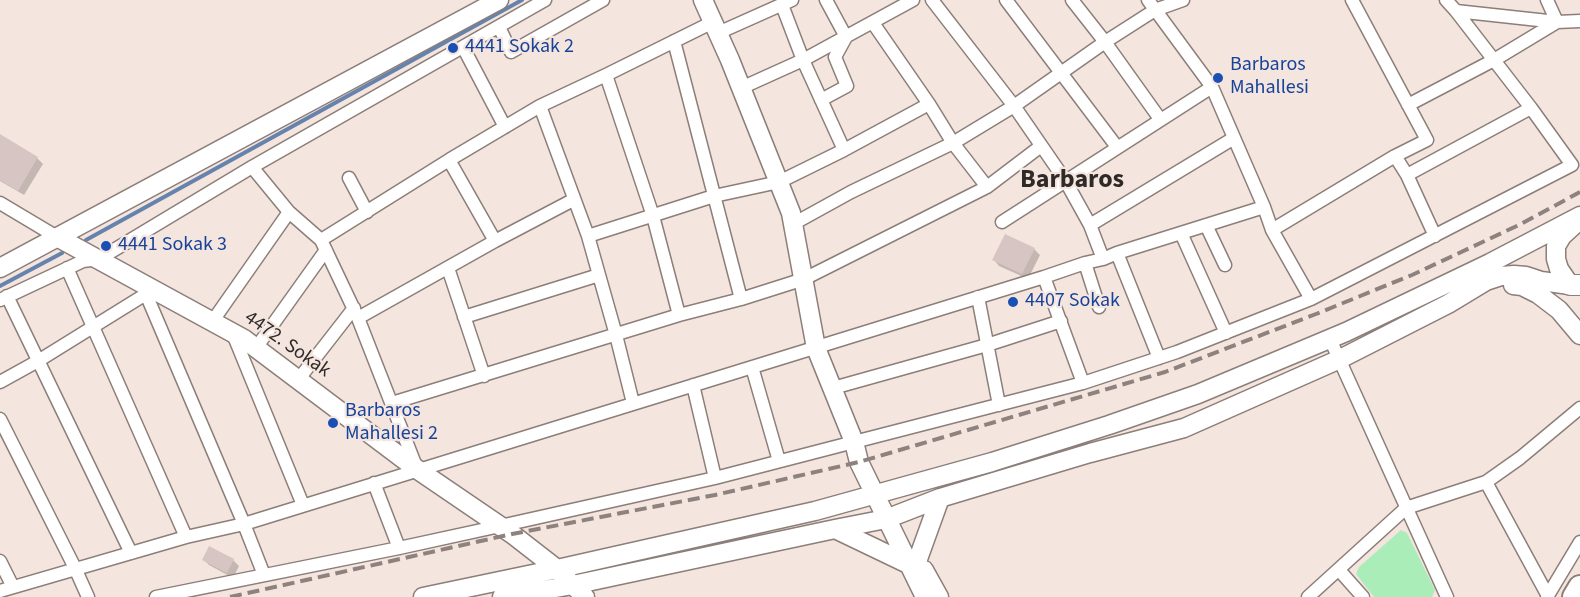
<!DOCTYPE html>
<style>
body{margin:0}
canvas{display:block;background:#f5e5df}
</style>
<canvas width="1580" height="597"></canvas>
<script>
const ctx = document.querySelector('canvas').getContext('2d');
ctx.lineJoin = 'round';
function fill(path, color) { ctx.fillStyle = color; ctx.fill(path, 'evenodd'); }
const poly = rows => new Path2D(rows.map(r => 'M' + r).join(''));
function stroke(path, color, width, dash) { ctx.strokeStyle = color; ctx.lineWidth = width; ctx.lineCap = dash ? 'butt' : 'round'; ctx.setLineDash(dash || []); ctx.stroke(path); }
function drawText(font, color, halo, rows, align = 'center') {
  ctx.font = font + ' "Source Sans 3",sans-serif'; ctx.lineWidth = 4.5; ctx.setLineDash([]); ctx.textBaseline = 'middle'; ctx.strokeStyle = halo; ctx.fillStyle = color; for (const [text, x, y, turn = 0] of rows) {
    ctx.save(); ctx.translate(x, y); ctx.rotate((+turn || 0) * Math.PI / 180); ctx.textAlign = isNaN(turn) ? turn : align; if (halo) ctx.strokeText(text, 0, 0); ctx.fillText(text, 0, 0); ctx.restore();
  }
}
fill(poly([
 [1401,530,1407,533,1435,590,1432,597,1374,597,1356,574,1359,567]
]), '#abedb9');
fill(poly([
 [3,138,37,158,43,164,24,195,0,181,0,143],
 [1034,249,1040,255,1028,279,999,266,994,260],
 [204,560,233,560,239,566,233,578,209,565]
]), '#0003');
stroke(poly([
 [86,240,522,0],
 [0,286,62,253]
]), '#6683ad', 4);
fill(poly([
 [0,134,38,157,18,191,0,180],
 [1005,234,1035,248,1022,274,992,260],
 [209,546,234,559,227,573,202,560]
]), '#d7c5c4');
const street = poly([
 [932,0,1014,106,1065,180,1090,225,1103,259],
 [1006,0,1117,147],
 [1072,0,1105,42,1160,119],
 [1148,0,1212,87,1264,207,1272,230,1311,299],
 [782,5,803,60,844,150],
 [1456,11,1557,22,1580,21],
 [873,23,929,104,953,143,987,187],
 [499,27,511,52,603,0],
 [718,33,792,0],
 [674,41,741,299],
 [463,47,505,127],
 [606,75,653,216,679,315],
 [741,88,803,60,913,0],
 [821,100,847,86,835,57,846,37,826,0],
 [1408,105,1494,60,1557,22,1547,0],
 [540,106,588,236,616,335,633,403],
 [1395,156,1407,175,1435,236],
 [449,160,495,241],
 [252,167,289,212,321,240,358,318,417,469],
 [1407,175,1531,108],
 [349,178,367,212],
 [0,203,57,237],
 [1002,222,1212,87],
 [793,224,851,192,953,143,1014,106,1105,42,1155,10,1183,0],
 [1090,225,1234,138],
 [1206,225,1225,265],
 [1272,230,1395,156,1427,140,1352,0],
 [1181,233,1226,333],
 [588,236,714,196,779,182,844,150,929,104],
 [321,240,449,160,540,106,606,75,713,22],
 [1117,253,1159,358],
 [1085,263,1099,307],
 [67,268,186,537],
 [448,268,484,376],
 [1044,277,1083,383],
 [144,285,146,294,244,524,264,575],
 [7,296,131,553],
 [978,297,999,405],
 [0,300,83,261,99,259,252,167,545,0],
 [464,317,599,275],
 [358,318,495,241,573,200],
 [212,322,289,212],
 [233,334,303,505],
 [1330,339,1447,597],
 [256,348,326,250],
 [752,367,779,461],
 [298,380,354,308],
 [0,382,38,361,146,294],
 [693,385,715,478],
 [833,388,987,345,1061,321],
 [392,403,679,315,741,299,804,279,987,187,1041,146],
 [0,419,75,568,88,597],
 [1486,482,1548,596],
 [374,483,399,548],
 [0,561,13,587],
 [1339,570,1363,597],
 [0,591,186,537,244,524,1044,277,1085,263,1103,259,1117,253,1264,207],
 [156,597,399,548,500,526,715,478,854,442,1083,383,1177,352,1311,299,1572,165,1531,108,1456,11,1446,0],
 [1308,597,1406,508,1486,482,1520,458,1580,408],
 [1547,597,1580,542]
]);
const secondary = poly([
 [703,0,730,60,791,213,816,348,854,442,859,462,925,597],
 [57,237,244,339,418,470,512,534,557,569,585,597],
 [0,268,499,0],
 [1513,285,1522,286,1538,294,1559,310,1580,335],
 [1570,285,1559,269,1556,259,1556,246,1562,236,1574,225],
 [835,529,908,564],
 [918,559,940,498],
 [924,570,939,597],
 [423,597,557,569,815,511,992,462,1109,425,1198,394,1346,332,1490,263,1580,216],
 [502,597,573,585,835,529,886,519,940,498,1090,453,1184,428,1340,359,1448,304,1486,281,1501,276,1514,275,1526,276,1541,281,1570,285]
]);
const primary = poly([
 [1570,285,1580,285]
]);
const highway = poly([
 [1574,597,1580,587]
]);
stroke(street, '#8c7e78', 15);
stroke(secondary, '#8c7e78', 21);
stroke(primary, '#8c7e78', 22);
stroke(highway, '#8c7e78', 26);
stroke(street, '#fff', 12);
stroke(secondary, '#fff', 18);
stroke(primary, '#fff', 20);
stroke(highway, '#fff', 22);
stroke(poly([
 [230,597,512,534,715,495,859,462,1165,372,1316,314,1412,275,1521,224,1580,192]
]), '#8d827e', 4, [12, 6]);
for (const [x, y, r, color] of [
 [453,48,6,"#1a4fb4"],
 [1218,78,6,"#1a4fb4"],
 [106,246,6,"#1a4fb4"],
 [1013,302,6,"#1a4fb4"],
 [333,423,6,"#1a4fb4"]
]) { const dot = new Path2D(); dot.arc(x, y, r, 0, 2 * Math.PI); ctx.fillStyle = color; ctx.fill(dot); stroke(dot, '#f5e5df', 2); }
drawText('20px', '#164399', '#f5e5df', [
 ["4441 Sokak 2",465,48],
 ["Barbaros",1230,66],
 ["Mahallesi",1230,89],
 ["4441 Sokak 3",118,246],
 ["4407 Sokak",1025,302],
 ["Barbaros",345,412],
 ["Mahallesi 2",345,435]
], 'left');
drawText('20px', '#2f2927', '#f5e5df', [
 ["4472. Sokak",287,345,35]
]);
drawText('bold 26px', '#2f2927', '#f5e5df', [
 ["Barbaros",1072,181]
]);
</script>
